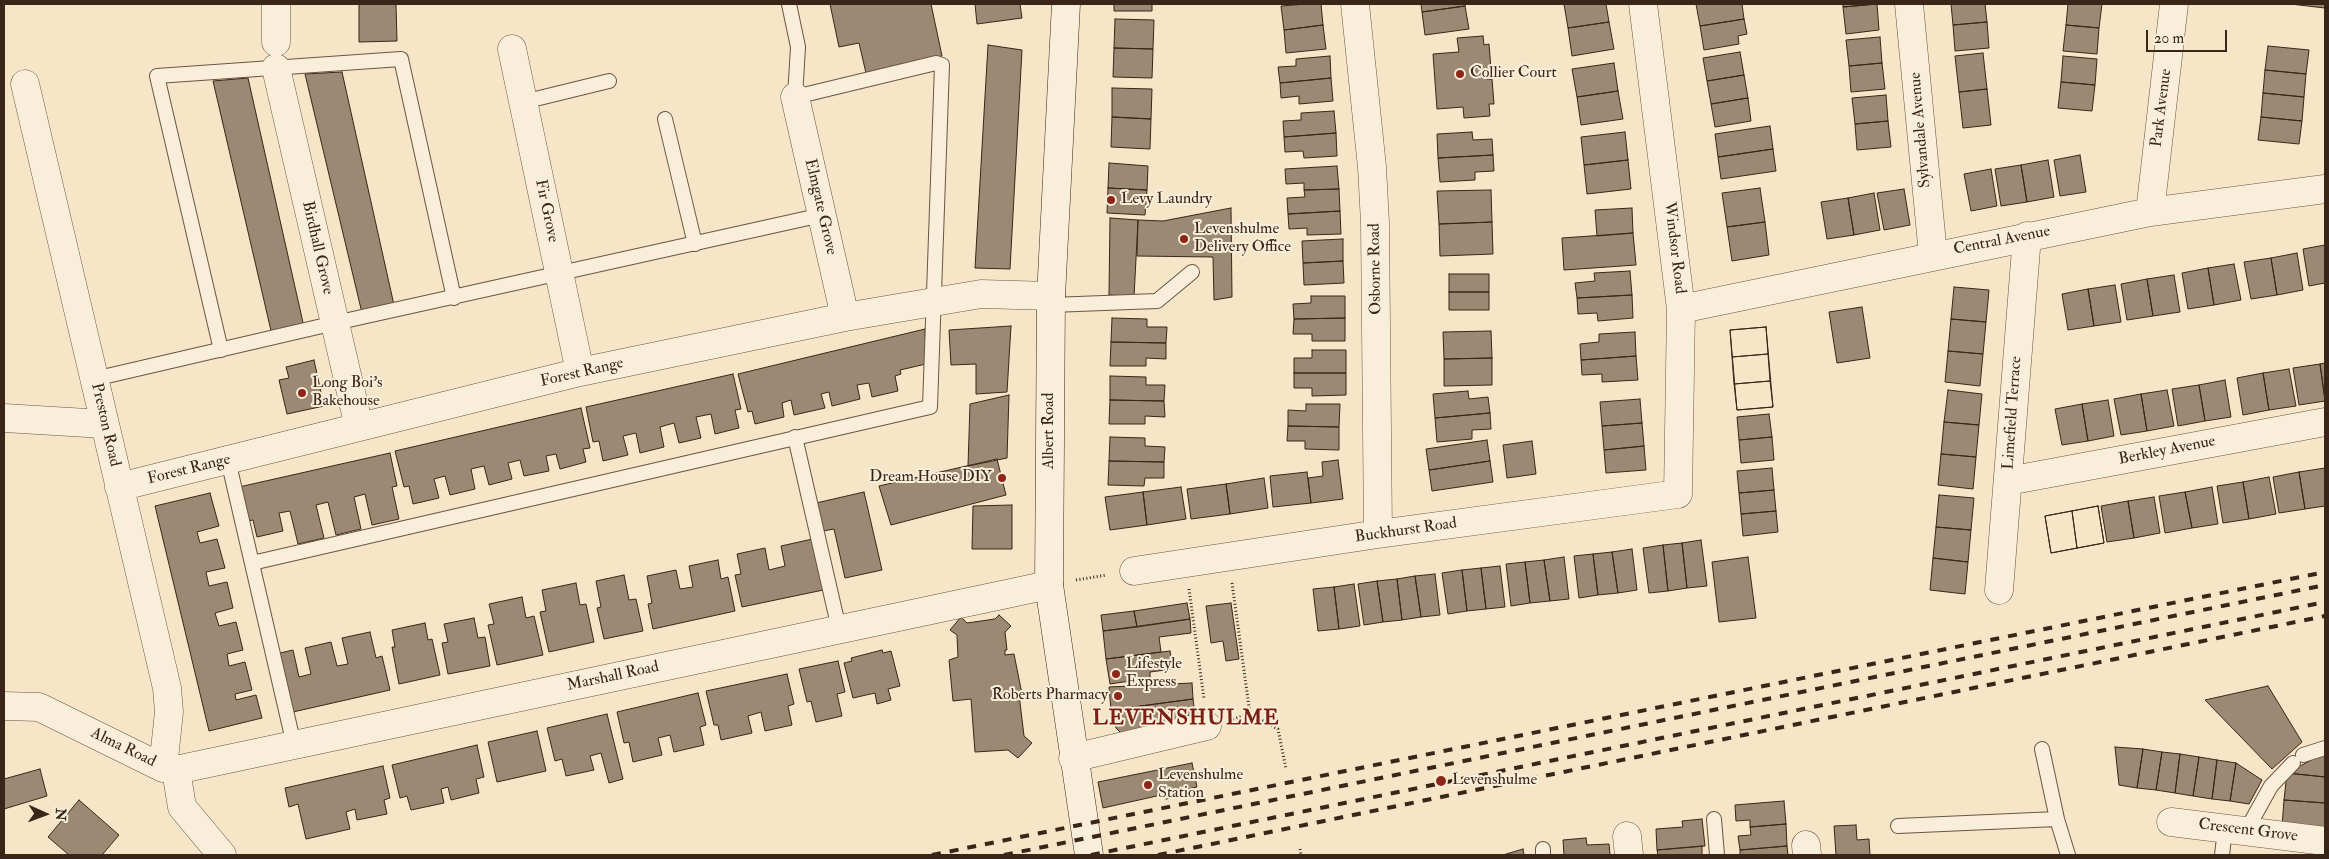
<!DOCTYPE html>
<style>
body{margin:0}
#map{position:relative;width:2329px;height:859px;overflow:hidden;background:#f6e5c6;font-family:"IM FELL Double Pica",serif}
canvas{display:block}
.frame{position:absolute;inset:0;border:5px solid #3b2519;pointer-events:none}
.north{position:absolute;left:20px;top:789px;width:50px;height:50px;-webkit-text-stroke:4px #f9eeda;paint-order:stroke;rotate:92deg;font-size:14px;font-weight:700;line-height:20px;text-align:center;color:#3b2519}
.north::after{content:'';display:block;margin:auto;width:18px;height:22px;background:#3b2519;clip-path:polygon(50% 0,100% 100%,50% 72%,0 100%)}
.scale{position:absolute;left:2146px;top:30px;width:81px;height:22px;box-sizing:border-box;border:2px solid #3b2519;border-top:0;padding-left:6px;font-size:15px;line-height:18px;white-space:nowrap;color:#3b2519;-webkit-text-stroke:4px #f9eeda;paint-order:stroke}
</style>
<div id="map">
<canvas width="2329" height="859"></canvas>
<div class="frame"></div>
<div class="north">N</div>
<div class="scale">20 m</div>
</div>
<script>
const ctx = document.querySelector('canvas').getContext('2d');
ctx.lineJoin = 'round';
function fill(path, color) { ctx.fillStyle = color; ctx.fill(path, 'evenodd'); }
const poly = rows => new Path2D(rows.map(r => 'M' + r).join(''));
function stroke(path, color, width, dash) { ctx.strokeStyle = color; ctx.lineWidth = width; ctx.lineCap = dash ? 'butt' : 'round'; ctx.setLineDash(dash || []); ctx.stroke(path); }
function drawText(font, color, halo, rows, align = 'center') {
  ctx.font = font + ' "IM FELL Double Pica",serif'; ctx.lineWidth = 4; ctx.setLineDash([]); ctx.textBaseline = 'middle'; ctx.strokeStyle = halo; ctx.fillStyle = color; for (const [text, x, y, turn = 0] of rows) {
    ctx.save(); ctx.translate(x, y); ctx.rotate((+turn || 0) * Math.PI / 180); ctx.textAlign = isNaN(turn) ? turn : align; if (halo) ctx.strokeText(text, 0, 0); ctx.fillText(text, 0, 0); ctx.restore();
  }
}
const building = poly([
 [359,4,396,4,397,41,359,42,359,4],
 [830,4,931,4,942,56,866,73,859,43,839,47,830,4],
 [975,4,1020,4,1022,18,977,24,975,4],
 [1114,4,1152,4,1152,11,1114,11,1114,4],
 [1306,4,1321,4,1323,25,1284,30,1281,6,1306,4],
 [1421,4,1465,4,1465,6,1422,12,1421,4],
 [1564,4,1606,4,1609,22,1568,28,1564,4],
 [1696,4,1742,4,1744,19,1700,26,1696,4],
 [1843,4,1877,4,1843,7,1843,4],
 [1877,4,1879,30,1846,34,1843,7,1877,4],
 [1951,4,1985,4,1987,22,1953,25,1951,4],
 [2068,4,2102,4,2099,28,2066,25,2068,4],
 [2290,4,2325,4,2325,8,2290,4],
 [1465,6,1469,29,1425,35,1422,12,1465,6],
 [1115,19,1154,20,1153,49,1114,48,1115,19],
 [1744,19,1747,34,1738,36,1739,44,1704,50,1700,26,1744,19],
 [1609,22,1614,49,1572,56,1568,28,1609,22],
 [1987,22,1989,48,1955,51,1953,25,1987,22],
 [1323,25,1326,49,1286,53,1284,30,1323,25],
 [2066,25,2099,28,2097,54,2063,51,2066,25],
 [1483,36,1484,45,1489,44,1491,69,1486,70,1487,79,1492,79,1494,104,1489,104,1490,116,1464,118,1463,107,1437,109,1433,54,1459,52,1457,38,1483,36],
 [1880,37,1882,63,1849,66,1846,40,1880,37],
 [988,45,1022,50,1010,269,975,268,988,45],
 [2268,46,2309,50,2306,74,2265,70,2268,46],
 [1114,48,1153,49,1152,78,1113,77,1114,48],
 [1740,52,1744,75,1707,81,1703,58,1740,52],
 [1983,53,1987,89,1959,92,1955,56,1983,53],
 [1330,56,1331,78,1280,83,1278,67,1296,66,1296,59,1330,56],
 [2063,56,2097,59,2095,85,2061,82,2063,56],
 [1614,63,1618,91,1577,97,1572,69,1614,63],
 [1882,63,1885,89,1851,92,1849,66,1882,63],
 [2265,70,2306,74,2304,97,2263,93,2265,70],
 [342,72,394,305,362,313,305,74,342,72],
 [1744,75,1748,98,1711,104,1707,81,1744,75],
 [248,78,304,327,272,335,213,81,248,78],
 [1331,78,1333,101,1299,104,1299,96,1281,98,1280,83,1331,78],
 [2061,82,2095,85,2092,111,2058,108,2061,82],
 [1112,88,1152,89,1151,119,1112,117,1112,88],
 [1987,89,1991,125,1963,128,1959,92,1987,89],
 [1618,91,1623,119,1581,125,1577,97,1618,91],
 [2263,93,2304,97,2302,121,2261,117,2263,93],
 [1886,95,1888,121,1855,124,1852,98,1886,95],
 [1748,98,1751,121,1715,127,1711,104,1748,98],
 [1334,111,1336,133,1284,137,1283,121,1301,120,1301,113,1334,111],
 [1112,117,1151,119,1150,149,1111,147,1112,117],
 [2261,117,2302,121,2299,144,2258,140,2261,117],
 [1888,121,1891,147,1857,150,1855,124,1888,121],
 [1770,126,1773,149,1718,157,1715,134,1770,126],
 [1472,132,1473,140,1492,139,1493,155,1438,158,1437,134,1472,132],
 [1625,132,1628,160,1584,165,1581,137,1625,132],
 [1336,133,1337,156,1304,158,1303,151,1285,152,1284,137,1336,133],
 [1773,149,1776,171,1721,179,1718,157,1773,149],
 [1493,155,1494,171,1475,172,1475,180,1440,182,1438,158,1493,155],
 [2080,155,2086,192,2060,196,2054,160,2080,155],
 [1628,160,1631,189,1587,194,1584,165,1628,160],
 [2048,160,2054,197,2027,202,2021,165,2048,160],
 [1109,163,1148,166,1147,190,1108,188,1109,163],
 [2021,165,2027,202,2001,206,1995,169,2021,165],
 [1337,166,1339,189,1304,190,1304,183,1286,184,1285,169,1337,166],
 [1991,169,1997,206,1971,211,1964,174,1991,169],
 [1108,188,1147,190,1145,215,1107,213,1108,188],
 [1760,188,1765,222,1727,227,1722,193,1760,188],
 [1339,189,1340,211,1288,214,1287,198,1305,197,1304,190,1339,189],
 [1904,189,1910,225,1884,230,1877,193,1904,189],
 [1491,190,1492,222,1439,224,1437,191,1491,190],
 [1874,193,1880,230,1854,235,1848,198,1874,193],
 [1848,198,1854,235,1827,239,1821,202,1848,198],
 [1231,208,1232,297,1214,300,1213,257,1137,256,1138,220,1163,221,1231,208],
 [1632,208,1633,233,1597,236,1595,210,1632,208],
 [1340,211,1341,234,1307,235,1307,228,1289,229,1288,214,1340,211],
 [1110,218,1138,220,1134,297,1109,295,1110,218],
 [1492,222,1493,254,1440,256,1439,224,1492,222],
 [1765,222,1769,255,1732,261,1727,227,1765,222],
 [1633,233,1636,265,1564,270,1562,238,1633,233],
 [1343,239,1343,261,1303,263,1302,241,1343,239],
 [2325,245,2325,283,2309,286,2303,249,2325,245],
 [2297,253,2303,290,2277,295,2271,258,2297,253],
 [2271,258,2277,295,2251,299,2244,262,2271,258],
 [1343,261,1344,283,1304,285,1303,263,1343,261],
 [2234,264,2241,300,2214,305,2208,268,2234,264],
 [2208,268,2214,305,2188,309,2182,273,2208,268],
 [1630,271,1632,295,1577,298,1575,283,1595,281,1594,273,1630,271],
 [1449,274,1489,274,1489,292,1449,292,1449,274],
 [2174,275,2180,312,2153,316,2147,279,2174,275],
 [2147,279,2153,316,2127,320,2121,284,2147,279],
 [2115,285,2121,322,2094,326,2088,289,2115,285],
 [1954,287,1989,290,1986,322,1951,319,1954,287],
 [2088,289,2094,326,2068,330,2062,294,2088,289],
 [1449,292,1489,292,1489,310,1449,310,1449,292],
 [1632,295,1633,318,1598,321,1597,313,1578,314,1577,298,1632,295],
 [1311,296,1345,296,1345,318,1294,319,1293,304,1311,303,1311,296],
 [1862,307,1870,358,1837,363,1829,312,1862,307],
 [1112,318,1147,319,1147,327,1167,327,1166,343,1111,342,1112,318],
 [1345,318,1345,341,1312,341,1312,334,1293,334,1294,319,1345,318],
 [1951,319,1986,322,1983,354,1948,351,1951,319],
 [1011,326,1007,392,976,394,976,364,951,365,949,330,1011,326],
 [1766,327,1768,354,1732,357,1730,330,1766,327],
 [1766,327,1773,407,1737,410,1730,330,1766,327],
 [925,329,926,364,900,370,901,374,895,376,898,391,872,397,869,383,857,385,860,399,832,406,829,392,821,394,825,408,794,415,791,400,782,403,784,417,755,424,752,411,748,412,738,374,925,329],
 [1491,331,1492,358,1444,359,1443,332,1491,331],
 [1635,332,1636,356,1581,360,1580,344,1599,342,1599,334,1635,332],
 [1111,342,1166,343,1166,359,1146,358,1146,366,1110,366,1111,342],
 [1312,350,1346,350,1346,373,1294,373,1294,358,1312,358,1312,350],
 [1948,351,1983,354,1980,386,1945,382,1948,351],
 [1768,354,1770,381,1734,384,1732,357,1768,354],
 [1636,356,1638,380,1602,382,1602,374,1582,375,1581,360,1636,356],
 [1492,358,1492,385,1444,386,1444,359,1492,358],
 [314,360,324,406,287,414,279,380,289,378,286,367,314,360],
 [2325,363,2325,399,2320,364,2325,363],
 [2320,364,2325,401,2299,405,2293,368,2320,364],
 [2289,369,2296,406,2269,410,2263,373,2289,369],
 [1294,373,1346,373,1346,395,1312,396,1312,388,1294,388,1294,373],
 [2263,373,2269,410,2243,415,2237,378,2263,373],
 [733,374,741,409,735,410,739,428,715,434,711,414,696,417,701,438,679,443,674,423,660,427,664,447,640,453,636,433,623,436,628,455,603,461,599,441,593,442,586,407,733,374],
 [1110,376,1146,377,1146,385,1165,385,1164,401,1110,400,1110,376],
 [2225,380,2231,417,2205,421,2199,385,2225,380],
 [1770,381,1773,407,1737,410,1734,384,1770,381],
 [2199,385,2205,421,2178,426,2172,389,2199,385],
 [1948,390,1982,394,1979,425,1944,422,1948,390],
 [2167,390,2174,426,2147,431,2141,394,2167,390],
 [1468,391,1469,399,1488,397,1490,413,1435,418,1433,394,1468,391],
 [2141,394,2147,431,2121,435,2114,399,2141,394],
 [1009,395,1007,458,968,466,970,404,1009,395],
 [1640,399,1642,423,1602,426,1600,402,1640,399],
 [1110,400,1164,401,1165,417,1145,416,1145,424,1109,424,1110,400],
 [2108,400,2114,436,2088,441,2082,404,2108,400],
 [1306,404,1340,404,1339,427,1288,426,1288,410,1306,411,1306,404],
 [2082,404,2088,441,2062,445,2055,409,2082,404],
 [581,408,590,448,583,449,586,462,560,469,556,454,546,456,549,471,524,476,520,460,508,463,512,479,489,485,484,466,471,469,475,489,450,495,445,476,434,479,439,498,413,504,409,486,404,487,395,451,581,408],
 [1490,413,1491,429,1472,430,1472,439,1437,442,1435,418,1490,413],
 [1769,414,1772,437,1739,440,1737,417,1769,414],
 [1944,422,1979,425,1976,457,1941,454,1944,422],
 [1642,423,1644,446,1604,450,1602,426,1642,423],
 [1288,426,1339,427,1339,450,1305,449,1305,441,1287,441,1288,426],
 [1110,437,1145,438,1145,446,1165,447,1164,462,1109,461,1110,437],
 [1772,437,1774,460,1741,463,1739,440,1772,437],
 [1487,440,1490,461,1429,470,1426,449,1487,440],
 [1532,441,1536,474,1507,478,1503,445,1532,441],
 [1644,446,1646,470,1606,473,1604,450,1644,446],
 [390,453,397,486,392,487,399,519,372,525,365,494,354,497,361,529,336,535,328,502,316,505,324,538,298,544,290,511,279,513,283,531,257,537,253,520,247,521,239,487,390,453],
 [1941,454,1976,457,1973,489,1938,485,1941,454],
 [997,459,1006,495,891,525,879,486,997,459],
 [1338,460,1343,499,1311,503,1308,478,1323,476,1322,462,1338,460],
 [1109,461,1164,462,1164,478,1145,478,1144,486,1108,485,1109,461],
 [1490,461,1493,482,1432,491,1429,470,1490,461],
 [1772,468,1774,490,1739,493,1737,471,1772,468],
 [2325,468,2325,506,2305,509,2299,472,2325,468],
 [1307,472,1311,503,1273,507,1270,476,1307,472],
 [2299,472,2305,509,2279,513,2273,477,2299,472],
 [2269,477,2276,514,2249,519,2243,482,2269,477],
 [1264,478,1268,508,1230,514,1226,484,1264,478],
 [2243,482,2249,519,2223,523,2217,486,2243,482],
 [1226,484,1230,514,1191,519,1187,489,1226,484],
 [1181,487,1186,519,1147,525,1143,492,1181,487],
 [2212,487,2218,524,2192,528,2185,492,2212,487],
 [1774,490,1776,511,1741,514,1739,493,1774,490],
 [864,492,882,570,845,578,834,529,823,531,816,503,864,492],
 [1143,492,1147,525,1110,530,1105,497,1143,492],
 [2185,492,2192,528,2165,533,2159,496,2185,492],
 [210,493,219,526,197,532,200,543,217,539,225,568,206,572,209,586,227,582,233,608,215,613,219,626,236,622,243,650,227,654,229,666,245,662,252,690,235,694,236,700,256,695,262,718,209,731,155,506,210,493],
 [1939,495,1974,498,1971,530,1936,527,1939,495],
 [2154,497,2160,533,2134,538,2128,501,2154,497],
 [2128,501,2134,538,2107,542,2101,506,2128,501],
 [1012,505,1012,549,972,549,973,506,1012,505],
 [2098,506,2104,543,2077,548,2072,511,2098,506],
 [2098,506,2104,543,2051,553,2045,516,2098,506],
 [1776,511,1778,532,1743,536,1741,514,1776,511],
 [2072,511,2077,548,2051,553,2045,516,2072,511],
 [1936,527,1971,530,1968,562,1933,558,1936,527],
 [817,538,828,589,742,607,735,575,741,574,737,554,765,548,769,570,785,566,781,546,817,538],
 [1701,540,1707,586,1687,588,1682,543,1701,540],
 [1682,543,1687,588,1668,591,1663,545,1682,543],
 [1663,545,1668,591,1649,593,1643,548,1663,545],
 [1632,549,1637,590,1618,593,1612,552,1632,549],
 [1612,552,1618,593,1598,595,1593,554,1612,552],
 [1593,554,1598,595,1579,598,1574,556,1593,554],
 [1564,557,1569,599,1550,601,1544,560,1564,557],
 [1748,557,1756,618,1719,622,1712,562,1748,557],
 [1933,558,1968,562,1965,594,1930,590,1933,558],
 [718,560,721,579,728,577,735,611,653,629,648,604,652,603,647,576,676,570,680,589,693,587,689,566,718,560],
 [1544,560,1550,601,1530,603,1525,562,1544,560],
 [1525,562,1530,603,1511,606,1506,564,1525,562],
 [1500,566,1505,607,1486,609,1481,568,1500,566],
 [1481,568,1486,609,1467,611,1462,570,1481,568],
 [1462,570,1467,611,1448,614,1442,573,1462,570],
 [1435,574,1440,615,1421,617,1415,576,1435,574],
 [624,575,629,600,636,599,643,631,604,639,597,608,601,607,596,581,624,575],
 [1415,576,1421,617,1402,620,1397,579,1415,576],
 [1397,579,1402,620,1383,622,1377,581,1397,579],
 [1377,581,1383,622,1364,625,1358,584,1377,581],
 [576,583,580,605,586,604,594,642,549,652,540,612,546,611,542,590,576,583],
 [1354,584,1360,626,1339,629,1334,587,1354,584],
 [1334,587,1339,629,1318,631,1313,589,1334,587],
 [522,597,526,618,534,616,543,655,497,665,488,625,494,624,489,604,522,597],
 [1187,603,1190,619,1137,627,1134,611,1187,603],
 [1231,603,1239,659,1226,661,1223,641,1211,643,1206,606,1231,603],
 [1134,611,1137,627,1103,631,1101,615,1134,611],
 [999,615,1011,626,1005,632,1007,650,1005,650,1005,655,1014,654,1022,694,1019,694,1024,736,1032,743,1018,758,1008,750,975,752,971,699,953,701,949,660,958,657,957,635,950,630,961,617,967,623,995,619,999,615],
 [474,618,478,638,485,637,490,666,448,674,442,643,448,642,444,624,474,618],
 [1190,619,1191,633,1159,637,1161,652,1106,659,1103,631,1190,619],
 [425,623,428,640,432,639,440,675,399,684,392,647,395,647,392,630,425,623],
 [370,632,376,658,382,656,390,690,293,712,280,653,293,650,299,677,311,674,305,648,331,642,337,666,348,664,342,638,370,632],
 [882,650,883,653,891,651,900,686,888,689,891,700,877,704,875,693,853,698,844,663,852,661,851,658,882,650],
 [1170,651,1173,669,1150,672,1150,678,1110,684,1106,659,1170,651],
 [838,661,845,692,837,694,842,716,816,722,811,701,807,702,799,669,838,661],
 [787,674,794,704,788,706,792,725,765,731,761,712,748,716,752,733,721,740,718,725,714,725,706,691,787,674],
 [1192,683,1193,699,1111,710,1109,687,1192,683],
 [2268,686,2302,742,2272,769,2205,700,2268,686],
 [698,693,706,725,700,727,704,745,674,752,670,735,658,738,662,755,633,762,629,742,624,743,617,712,698,693],
 [1193,699,1195,714,1123,735,1116,728,1111,710,1193,699],
 [607,714,623,779,609,783,601,753,590,756,594,770,566,776,562,759,555,761,547,728,607,714],
 [537,731,546,771,497,782,488,742,537,731],
 [477,745,484,777,476,779,479,793,451,800,448,787,441,789,444,803,411,810,407,796,400,798,392,765,477,745],
 [2115,747,2143,749,2137,788,2119,785,2115,747],
 [2143,749,2162,752,2156,790,2137,788,2143,749],
 [2162,752,2180,754,2175,793,2156,790,2162,752],
 [2180,754,2199,757,2193,796,2175,793,2180,754],
 [2325,754,2325,777,2287,773,2313,759,2325,754],
 [2199,757,2217,760,2212,799,2193,796,2199,757],
 [2217,760,2236,763,2230,801,2212,799,2217,760],
 [1192,763,1197,787,1103,808,1098,782,1192,763],
 [2236,763,2262,780,2249,804,2230,801,2236,763],
 [383,766,390,798,384,800,387,814,357,820,355,809,346,812,350,829,306,839,298,804,289,807,285,788,383,766],
 [40,769,47,796,4,809,4,779,40,769],
 [2287,773,2325,777,2325,803,2284,800,2287,773],
 [79,800,119,835,102,855,69,855,48,837,79,800],
 [2284,800,2325,803,2325,829,2282,826,2284,800],
 [1784,801,1786,824,1750,827,1750,820,1736,821,1735,805,1784,801],
 [1702,819,1705,846,1657,850,1656,829,1683,827,1682,821,1702,819],
 [1786,824,1787,846,1740,850,1738,836,1751,835,1750,827,1786,824],
 [1856,825,1857,840,1869,839,1870,855,1836,855,1834,826,1856,825],
 [1586,838,1587,845,1609,844,1610,855,1564,855,1563,840,1586,838],
 [1702,846,1702,855,1658,855,1657,850,1702,846],
 [1787,846,1788,855,1740,855,1740,850,1787,846],
 [1523,849,1524,855,1503,855,1523,849]
]);
fill(building, '#9c8973');
stroke(building, '#3b2519', 1);
const service = poly([
 [523,102,609,81],
 [665,119,695,244],
 [1051,305,1157,301,1192,272],
 [221,350,157,76,401,59,454,298],
 [94,379,335,323,822,215],
 [795,437,839,629],
 [228,460,294,745],
 [252,563,930,407,942,65,936,63,795,97,798,47,789,4],
 [2042,749,2057,819,2068,855],
 [2303,755,2325,748],
 [1714,819,1717,855],
 [1898,826,2057,819],
 [2246,831,2271,786,2293,763],
 [1543,849,1543,855],
 [2222,855,2225,829]
]);
const minor = poly([
 [276,4,276,42],
 [1355,4,1372,167,1375,223,1378,534],
 [1909,4,1933,255],
 [512,49,580,372],
 [276,68,359,427],
 [25,84,167,688,169,712,163,768],
 [795,97,845,317],
 [2150,212,2174,4],
 [1681,309,2150,212,2325,189],
 [4,418,104,424],
 [2008,481,2325,422],
 [119,487,580,372,845,317,981,294,1051,296],
 [1134,571,1378,534,1678,494,1681,309,1643,4],
 [1999,590,2027,236],
 [4,706,39,707,163,768,176,770,1049,585],
 [1073,758,1207,726],
 [176,770,182,807,222,855],
 [2171,822,2325,841],
 [1627,836,1629,855],
 [1806,845,1807,855]
]);
const secondary = poly([
 [1066,4,1051,296,1049,585,1089,855]
]);
stroke(service, '#6a5544', 16);
stroke(minor, '#6a5544', 29);
stroke(secondary, '#3b2519', 29);
stroke(poly([
 [1076,580,1107,575],
 [1232,583,1250,714],
 [1189,589,1204,699],
 [1233,719,1250,714,1278,729,1286,769],
 [1158,792,1164,791,1168,801],
 [1300,849,1301,855]
]), '#3b2519', 3, [1, 2.5]);
stroke(service, '#f9eeda', 14);
stroke(minor, '#f9eeda', 28);
stroke(secondary, '#f9eeda', 28);
stroke(poly([
 [932,855,2325,572],
 [1004,855,2325,585],
 [1091,855,2325,602],
 [1158,855,2325,616]
]), '#3b2519', 4, [9, 9]);
for (const [x, y, r, color] of [
 [1460,74,5,"#8f2418"],
 [1111,200,5,"#8f2418"],
 [1184,239,5,"#8f2418"],
 [302,393,5,"#8f2418"],
 [1002,478,5,"#8f2418"],
 [1116,674,5,"#8f2418"],
 [1118,696,5,"#8f2418"],
 [1441,781,6,"#8f2418"],
 [1148,785,5,"#8f2418"]
]) { const dot = new Path2D(); dot.arc(x, y, r, 0, 2 * Math.PI); ctx.fillStyle = color; ctx.fill(dot); stroke(dot, '#f9eeda', 2); }
drawText('16px', '#3b2519', '#f9eeda', [
 ["Collier Court",1470,74],
 ["Levy Laundry",1121,200],
 ["Levenshulme",1194,230],
 ["Delivery Office",1194,248],
 ["Long Boi's",312,384],
 ["Bakehouse",312,402],
 ["Dream House DIY",992,478,"right"],
 ["Lifestyle",1126,665],
 ["Express",1126,683],
 ["Roberts Pharmacy",1108,696,"right"],
 ["Levenshulme",1158,776],
 ["Station",1158,794],
 ["Levenshulme",1452,781]
], 'left');
drawText('16px', '#3b2519', '#f9eeda', [
 ["Park Avenue",2162,108,-83],
 ["Sylvandale Avenue",1921,130,-95],
 ["Elmgate Grove",820,207,77],
 ["Fir Grove",546,211,78],
 ["Central Avenue",2002,241,-11],
 ["Birdhall Grove",317,248,77],
 ["Windsor Road",1674,248,83],
 ["Osborne Road",1376,269,-91],
 ["Forest Range",582,373,-13],
 ["Limefield Terrace",2013,413,-86],
 ["Preston Road",105,425,77],
 ["Albert Road",1050,431,-90],
 ["Berkley Avenue",2167,451,-11],
 ["Forest Range",189,470,-14],
 ["Buckhurst Road",1406,531,-8],
 ["Marshall Road",613,677,-12],
 ["Alma Road",123,748,26],
 ["Crescent Grove",2248,831,7]
]);
ctx.letterSpacing = '1px';
drawText('bold 21px', '#7a1f14', '#f9eeda', [
 ["LEVENSHULME",1186,719]
]);
ctx.letterSpacing = '0px';
</script>
